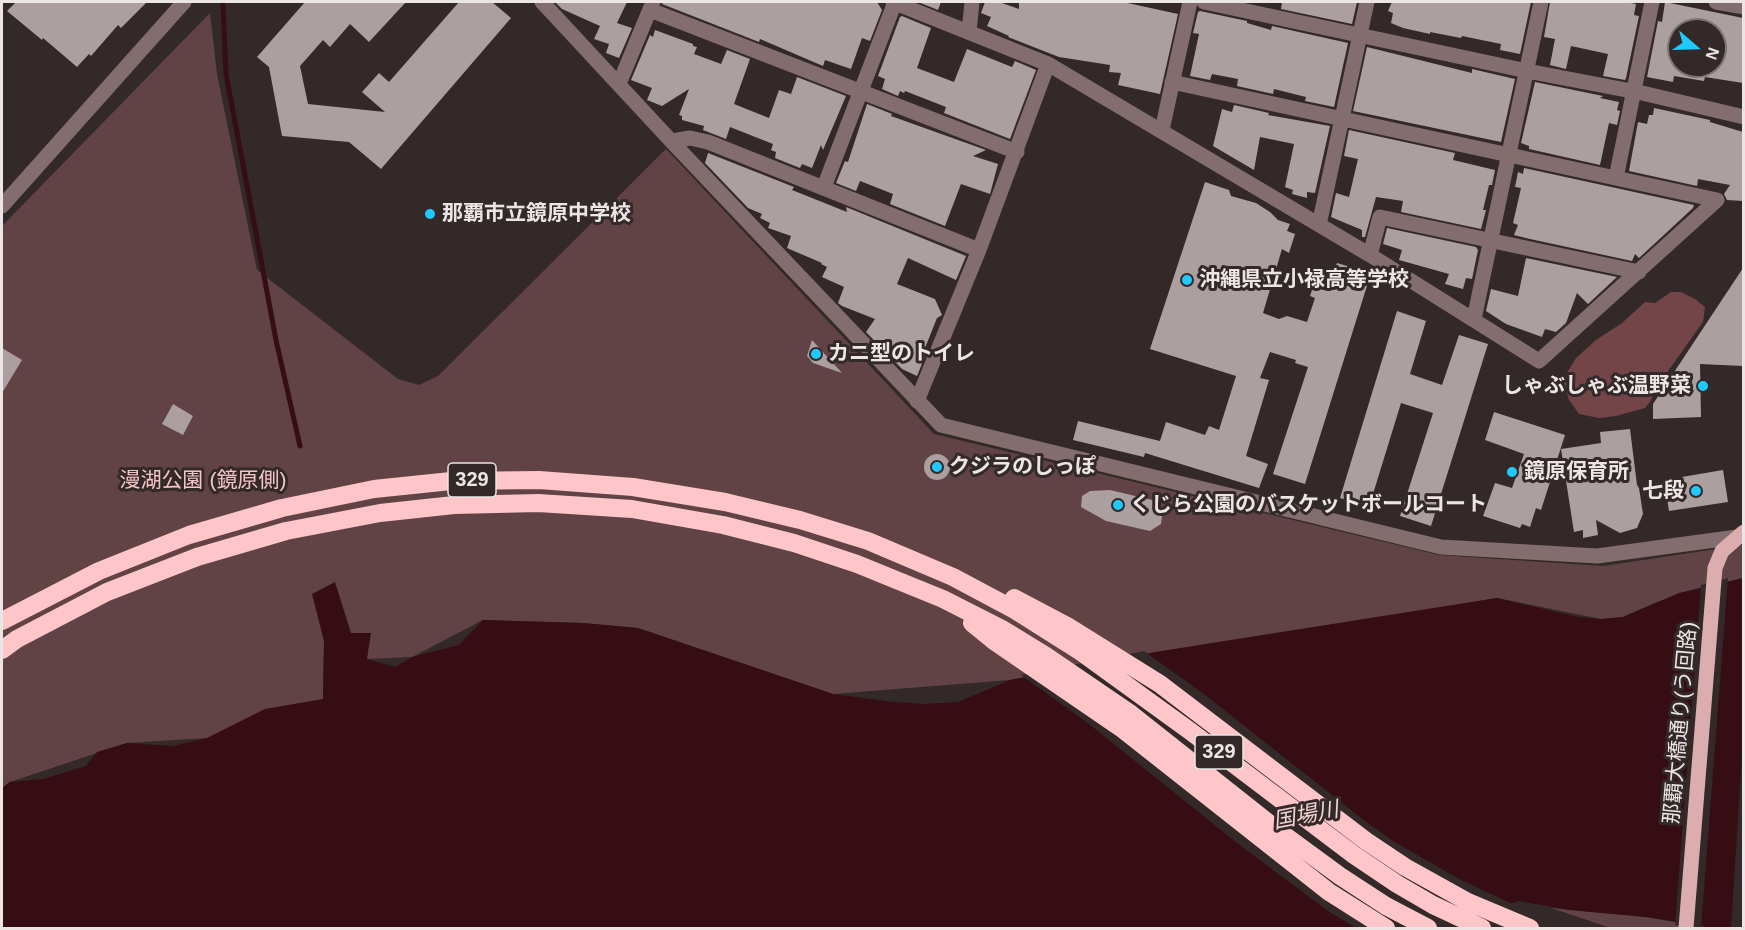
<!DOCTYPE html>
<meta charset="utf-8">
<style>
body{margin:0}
#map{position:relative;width:1745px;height:930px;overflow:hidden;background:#332929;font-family:Arial,sans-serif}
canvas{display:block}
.frame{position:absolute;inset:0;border:3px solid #ece5e5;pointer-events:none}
.north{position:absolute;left:1667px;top:18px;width:60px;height:60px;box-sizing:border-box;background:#332929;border:2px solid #7d7474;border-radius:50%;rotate:110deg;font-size:16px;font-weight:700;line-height:24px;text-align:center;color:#ece5e5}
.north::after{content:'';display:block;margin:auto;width:21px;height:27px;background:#20c9fd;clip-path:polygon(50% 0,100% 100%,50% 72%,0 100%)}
</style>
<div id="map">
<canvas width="1745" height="930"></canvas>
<div class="frame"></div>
<div class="north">N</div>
</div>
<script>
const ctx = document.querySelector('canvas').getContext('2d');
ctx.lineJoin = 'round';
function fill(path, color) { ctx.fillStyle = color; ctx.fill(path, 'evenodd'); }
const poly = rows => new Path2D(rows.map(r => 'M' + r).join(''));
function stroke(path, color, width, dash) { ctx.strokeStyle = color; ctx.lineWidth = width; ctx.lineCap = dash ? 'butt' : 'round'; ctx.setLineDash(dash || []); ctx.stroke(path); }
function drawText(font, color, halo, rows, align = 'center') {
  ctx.font = font + ' Arial,"Noto Sans JP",sans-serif'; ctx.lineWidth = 6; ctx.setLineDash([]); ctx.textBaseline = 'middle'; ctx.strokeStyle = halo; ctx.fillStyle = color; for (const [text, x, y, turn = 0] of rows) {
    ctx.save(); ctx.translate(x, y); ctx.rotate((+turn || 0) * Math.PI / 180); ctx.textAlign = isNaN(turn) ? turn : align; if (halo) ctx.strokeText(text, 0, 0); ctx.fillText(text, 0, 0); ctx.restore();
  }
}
fill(poly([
 [210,13,217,74,257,270,398,379,419,385,438,376,666,149,934,434,1439,555,1603,566,1743,545,1743,578,1657,602,1623,617,1601,619,1497,598,1010,680,833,694,638,628,583,623,483,620,412,657,367,659,324,641,323,699,207,738,127,743,10,782,2,788,2,226],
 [1551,908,1646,917,1712,928,1611,928]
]), '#614345');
fill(poly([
 [1671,292,1681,292,1695,299,1705,307,1703,322,1656,388,1650,402,1645,408,1616,416,1599,418,1579,414,1569,400,1564,384,1565,376,1576,358,1596,340,1622,323,1645,302,1655,303]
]), '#734548');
fill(poly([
 [1743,578,1743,928,1712,928,1646,917,1570,910,1518,901,1438,928,2,928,2,788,10,782,43,779,86,766,97,752,127,743,173,746,207,738,265,709,323,699,324,641,312,594,335,582,351,633,371,633,367,659,395,667,412,657,459,645,483,620,583,623,638,628,833,694,893,702,925,704,958,702,1010,680,1155,652,1497,598,1578,617,1601,619,1623,617,1679,593]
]), '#350d12');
fill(poly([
 [1728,578,1701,928,1694,928,1675,925,1701,585],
 [1144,651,1204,694,1361,818,1393,841,1459,879,1515,905,1447,928,1356,928,1328,911,1237,843,1089,724,1021,675],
 [1743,739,1743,928,1731,928]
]), '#332929');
stroke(poly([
 [223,5,226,74,276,340,300,446]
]), '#350d12', 5);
fill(poly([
 [16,2,147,2,121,28,118,25,91,56,89,54,77,67,43,38,42,40,7,11],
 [305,2,406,2,369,42,350,24,330,47,323,40,300,66,308,104,385,112,362,92,379,73,389,82,459,2,492,2,511,18,381,169,349,142,282,136,269,67,257,57],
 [555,2,627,2,617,23,632,28,619,58,606,53,609,44,594,39,600,26,562,9],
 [663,2,877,2,882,10,870,41,862,38,851,69,825,60,823,66,760,39,759,42,662,4],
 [918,2,941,2,938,10],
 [985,2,999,2,1019,9,1019,2,1123,2,1178,14,1160,94,1118,85,1121,73,1109,72,1110,65,1059,57,1008,37,1009,36,987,26,991,17,981,13],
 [1282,2,1357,2,1352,24,1281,9],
 [1392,2,1531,2,1520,54,1500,50,1501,44,1462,36,1461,38,1430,32,1430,34,1403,28,1391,23,1393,13,1388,11],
 [1550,2,1626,2,1636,4,1634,15,1639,16,1626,78,1625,80,1603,76,1608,54,1571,46,1566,69,1550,65,1555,39,1544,37],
 [1665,2,1743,18,1743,83,1705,77,1704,81,1674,76,1673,82,1647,77,1658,21,1662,22],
 [1679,30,1715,30,1715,66,1676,66,1679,49],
 [1200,11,1247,21,1247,23,1271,30,1272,26,1348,43,1334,107,1305,101,1306,97,1274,89,1273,94,1237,86,1238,79,1212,74,1210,80,1190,76,1199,34,1193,33,1198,12],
 [902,16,931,28,917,68,954,82,967,49,1012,67,1015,61,1036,70,1010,139,944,113,946,107,905,91,904,93,900,91,898,96,882,89,885,79,878,76,900,17],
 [655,30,693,44,693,46,697,47,694,54,721,64,727,50,750,59,734,104,769,118,779,90,791,94,797,77,846,96,823,150,821,145,812,168,802,164,800,168,775,158,776,152,771,150,773,144,730,127,726,139,703,130,704,126,682,120,682,116,679,115,689,89,662,106,647,100,652,88,631,80,650,35,653,37],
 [1367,47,1472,73,1472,69,1515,79,1501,142,1353,111],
 [1535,82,1603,96,1600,98,1619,102,1617,110,1620,111,1617,125,1609,123,1600,165,1529,149,1529,146,1521,143],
 [867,104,892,114,891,116,986,150,973,156,998,164,990,194,961,184,945,226,890,204,893,194,860,181,856,191,836,183,845,161,848,162],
 [1234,105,1269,113,1268,115,1330,126,1315,193,1307,192,1307,198,1292,194,1293,190,1285,187,1294,144,1260,137,1254,170,1213,146,1222,109,1232,112],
 [1654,108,1710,120,1710,122,1743,132,1743,201,1727,200,1724,194,1730,185,1698,179,1697,186,1629,171,1638,122,1647,124,1649,115,1653,115],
 [1349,130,1455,153,1453,160,1495,170,1492,185,1489,185,1483,210,1486,210,1481,229,1401,212,1403,201,1376,197,1365,237,1362,237,1362,230,1331,217,1336,193,1349,197,1358,159,1344,156],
 [708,153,794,187,792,190,847,212,846,207,966,256,956,280,908,258,897,284,935,299,942,315,937,318,925,348,928,349,917,376,902,369,866,332,875,319,842,306,838,303,844,287,822,277,827,267,821,264,822,263,787,248,791,236,768,228,770,223,760,218,762,214,748,208,705,163],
 [1524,168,1694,205,1693,208,1639,258,1635,254,1632,261,1530,239,1514,235,1518,225,1513,223,1521,188,1515,187,1518,172,1523,174],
 [1205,182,1229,190,1231,196,1256,203,1270,212,1278,220,1290,224,1287,231,1295,234,1289,253,1282,249,1263,313,1279,319,1287,316,1307,322,1315,298,1310,296,1314,284,1328,289,1337,263,1371,273,1305,484,1273,474,1308,367,1295,363,1296,360,1270,352,1260,378,1269,380,1246,456,1268,464,1259,488,1145,453,1144,457,1073,440,1078,421,1160,441,1166,422,1205,435,1209,426,1219,430,1236,376,1150,349],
 [1387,228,1476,247,1478,250,1472,279,1466,278,1463,289,1445,284,1449,274,1399,260,1402,250,1383,244],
 [1526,258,1617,277,1588,304,1577,293,1566,323,1556,332,1545,329,1542,337,1506,324,1486,311,1491,289,1518,296],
 [1743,268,1743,366,1700,364,1701,417,1653,419,1653,404],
 [1397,311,1426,321,1410,374,1442,385,1459,335,1488,344,1431,526,1400,516,1433,413,1401,403,1369,507,1340,498],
 [812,340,842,373,813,363,807,356],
 [2,348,22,360,2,393],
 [173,404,193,416,183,435,162,424],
 [1494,412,1565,435,1541,510,1536,508,1530,527,1522,524,1520,528,1483,516,1495,483,1512,488,1524,454,1485,440],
 [1630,429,1637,485,1639,488,1643,514,1637,528,1620,533,1596,520,1598,535,1583,538,1583,530,1574,532,1561,449,1601,443,1600,432],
 '924 467a13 13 0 1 1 26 0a13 13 0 1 1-26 0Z',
 [1723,470,1728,502,1669,511,1664,480],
 [1110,490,1152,500,1163,509,1161,524,1150,531,1106,521,1081,507,1082,496,1090,491]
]), '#ac9f9f');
stroke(poly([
 [542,2,673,143,941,425,1441,547,1597,556,1737,537],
 [893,2,1048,64,1370,255,1539,361,1717,200],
 [1204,2,1527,71,1642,93,1744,117],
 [1716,2,1744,7],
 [650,10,1017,152],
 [969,32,972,2],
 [1172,82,1717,200],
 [619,84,653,2],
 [1162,130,1190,2],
 [673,143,678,140,690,138,708,142,979,250],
 [1616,178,1652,2],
 [824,187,895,2],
 [2,206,184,2],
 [1319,225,1367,2],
 [1370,255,1380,217,1639,272],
 [1474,319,1541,2],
 [917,401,979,250,1048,64]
]), '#836d6e', 15);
stroke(poly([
 [1686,928,1715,568,1722,551,1744,532]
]), '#dbadaf', 15);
stroke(poly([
 [1014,598,1067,626,1160,684,1366,841,1405,867,1468,902,1530,928],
 [2,621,99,571,189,535,282,508,374,489,451,481,539,480,633,487,725,502,800,520,868,541,953,577,1013,609,1081,652,1190,731,1354,855,1397,884,1433,905,1482,928],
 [972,623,994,641,1121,728,1329,892,1386,928],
 [2,650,17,639,107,592,197,557,286,531,380,513,454,505,538,503,632,509,723,525,794,543,857,564,943,599,1002,629,1046,656,1131,714,1280,832,1340,876,1386,906,1428,928]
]), '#fec6c8', 18);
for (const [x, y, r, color] of [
 [430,214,6,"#20c9fd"],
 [1187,280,6,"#20c9fd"],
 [816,354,6,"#20c9fd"],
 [1703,386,6,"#20c9fd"],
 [937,467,6,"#20c9fd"],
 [1512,472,6,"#20c9fd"],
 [1696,491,6,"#20c9fd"],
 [1118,505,6,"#20c9fd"]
]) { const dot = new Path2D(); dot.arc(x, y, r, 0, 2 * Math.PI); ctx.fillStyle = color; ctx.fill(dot); stroke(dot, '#332929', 2); }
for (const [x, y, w] of [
 [472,480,48],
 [1219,752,48]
]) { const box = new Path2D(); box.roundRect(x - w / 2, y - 17, w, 34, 4.5); ctx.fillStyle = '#332929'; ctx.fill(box); stroke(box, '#ece5e5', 1.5); }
drawText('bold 20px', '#ece5e5', null, [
 ["329",472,480],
 ["329",1219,752]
]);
drawText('bold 21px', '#ece5e5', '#332929', [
 ["那覇市立鏡原中学校",442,214],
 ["沖縄県立小禄高等学校",1199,280],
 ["カニ型のトイレ",828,354],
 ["しゃぶしゃぶ温野菜",1691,386,"right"],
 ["クジラのしっぽ",949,467],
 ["鏡原保育所",1524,472],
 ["七段",1684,491,"right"],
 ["くじら公園のバスケットボールコート",1130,505]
], 'left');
drawText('21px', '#f5c4c5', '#332929', [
 ["漫湖公園 (鏡原側)",203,481]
]);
drawText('21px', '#ece5e5', '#332929', [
 ["那覇大橋通り(う回路)",1681,723,-85]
]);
drawText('italic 22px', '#f4d3d4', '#332929', [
 ["国場川",1306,816,-11]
]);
</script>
